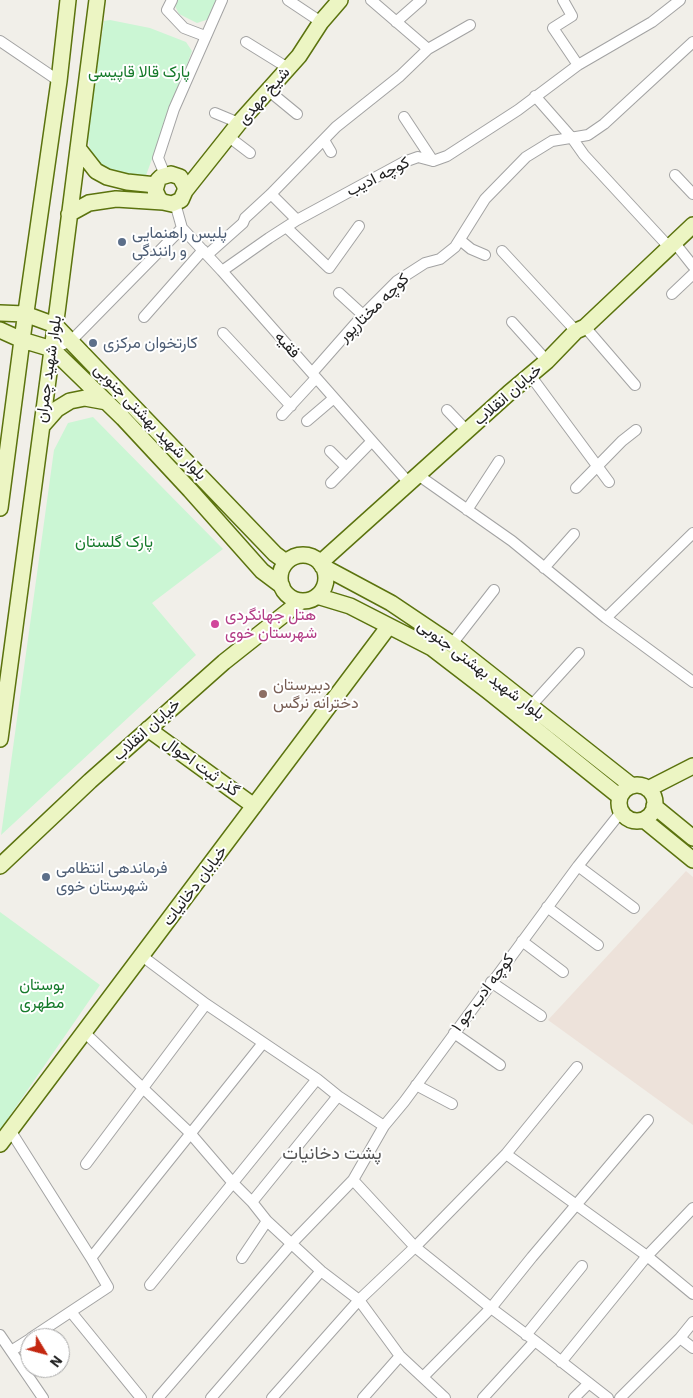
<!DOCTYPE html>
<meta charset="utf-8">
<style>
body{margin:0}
#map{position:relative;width:693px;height:1398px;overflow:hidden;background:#f1efe9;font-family:"IBM Plex Sans",sans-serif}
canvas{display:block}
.north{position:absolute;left:20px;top:1328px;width:50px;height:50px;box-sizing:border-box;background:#fff;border:1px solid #a7a7a7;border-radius:50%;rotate:127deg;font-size:14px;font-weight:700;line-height:20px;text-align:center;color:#222}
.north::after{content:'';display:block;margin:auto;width:18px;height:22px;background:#c32710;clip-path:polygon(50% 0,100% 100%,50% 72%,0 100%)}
</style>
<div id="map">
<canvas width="693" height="1398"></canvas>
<div class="north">N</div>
</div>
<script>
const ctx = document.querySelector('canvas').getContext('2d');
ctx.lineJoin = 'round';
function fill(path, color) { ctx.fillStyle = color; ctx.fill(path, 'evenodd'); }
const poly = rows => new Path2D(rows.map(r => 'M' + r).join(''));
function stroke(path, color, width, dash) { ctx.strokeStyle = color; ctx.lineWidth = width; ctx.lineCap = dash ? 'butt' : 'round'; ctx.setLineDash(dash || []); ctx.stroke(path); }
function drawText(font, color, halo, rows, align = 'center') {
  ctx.font = font + ' "IBM Plex Sans",Vazirmatn,sans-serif'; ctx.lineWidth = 4; ctx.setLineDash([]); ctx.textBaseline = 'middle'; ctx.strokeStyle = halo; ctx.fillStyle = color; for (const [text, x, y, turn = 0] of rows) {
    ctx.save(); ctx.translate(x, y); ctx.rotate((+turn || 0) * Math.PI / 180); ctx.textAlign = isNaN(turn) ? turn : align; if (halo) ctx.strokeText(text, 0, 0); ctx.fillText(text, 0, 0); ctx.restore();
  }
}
fill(poly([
 [686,871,693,877,693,1125,548,1020]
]), '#ede2da');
fill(poly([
 [176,0,217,0,209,19,197,23,179,14,174,4],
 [110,20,150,28,186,42,192,51,145,178,119,173,102,167,90,150,87,134,104,21],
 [93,417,223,549,152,603,196,655,1,835,54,450,68,423],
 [0,912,100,985,0,1130]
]), '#cbf6d4');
const street = poly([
 [172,0,167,10,184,28,205,36],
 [288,0,321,22],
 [371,0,428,49],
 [563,0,572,16,553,28,578,65],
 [396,22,421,0],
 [0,41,59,81],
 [246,42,288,68],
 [269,91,297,114],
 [535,96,572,138,584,155,669,247],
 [215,113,239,123],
 [404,117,433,161],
 [229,137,250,153],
 [324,140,331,152],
 [165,175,158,158,174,109,222,0],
 [675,175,693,194],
 [271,194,297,220],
 [175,203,182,228,222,271,409,483],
 [286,227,329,268,359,226],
 [460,240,471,249,485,255],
 [674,242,693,266],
 [502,251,576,331],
 [207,255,243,223,245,218,271,194,336,127,400,76,428,49,470,25],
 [222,271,269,238,297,220,404,162,418,157,433,161,447,156,518,110,578,65,652,22,680,0],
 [339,293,363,315],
 [672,294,693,274],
 [144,317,203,250],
 [512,322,547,361],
 [585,327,635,385],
 [223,333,291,406],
 [52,349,71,341,182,228],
 [312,373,363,315,397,281,425,263,440,259,455,247,485,199,526,157,552,141,588,135,604,124,693,42],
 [530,375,609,482],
 [447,410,467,431],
 [282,415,316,378],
 [307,421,334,398],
 [330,451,346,467],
 [418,475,512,541,606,618,693,682],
 [331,483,372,441],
 [576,488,622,441,636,430],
 [467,510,499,461],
 [544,568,574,534],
 [606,618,693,533],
 [452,644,494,590],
 [530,707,579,653],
 [578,866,634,908],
 [547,907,598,945],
 [522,941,563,972],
 [142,956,206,1004,317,1079,338,1096,384,1126],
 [491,982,541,1016],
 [84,1032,190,1133,233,1183,252,1202,267,1221,321,1271,359,1300,400,1356,445,1398],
 [454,1033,500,1065],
 [416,1085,452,1104],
 [10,1130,91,1258,108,1287,31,1338],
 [506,1154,647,1256,693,1294],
 [86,1164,206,1004],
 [353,1180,415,1247,491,1308,535,1341,608,1398],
 [252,1202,338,1096],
 [91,1258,263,1043],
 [242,1258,267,1221],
 [150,1285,317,1079],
 [71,1312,141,1398],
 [0,1335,43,1398],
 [526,1335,582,1266],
 [680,1338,693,1348],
 [11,1351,30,1339],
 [561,1362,647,1256,693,1208],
 [423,1377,491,1308,532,1257,648,1120],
 [158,1398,292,1243,353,1180,384,1126,404,1102,578,866,621,812],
 [211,1398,321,1271],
 [272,1398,359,1300,415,1247,506,1154,577,1067],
 [363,1398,400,1356],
 [483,1398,535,1341],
 [574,1398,589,1383],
 [620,1398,680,1338,693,1322]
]);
const secondary = poly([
 [78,148,96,171,107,177,127,182,156,185],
 [185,191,185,186,180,177,171,174,161,177,158,180,155,190,159,199,163,202,172,204,181,200,185,191,239,123,299,56,321,22,340,0],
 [69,214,89,203,116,199,163,202],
 [0,313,25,314,55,325,275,554,286,562],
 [0,330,22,340,52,349,123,418,190,490,262,571,282,586],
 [42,426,57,409,70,401,85,398,107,402],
 [0,508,22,340,59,81,68,0],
 '280 578a23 23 0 1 1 46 0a23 23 0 1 1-46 0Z',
 [320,563,509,393,547,361,576,331,585,327,693,225],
 [322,566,391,603,452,644,632,786],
 [317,596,350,606,432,648,488,691,620,797],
 [148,729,254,806],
 [0,739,58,305,97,0],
 '619 803a18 18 0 1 1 36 0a18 18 0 1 1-36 0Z',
 [648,789,693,766],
 [654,806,693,838],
 [644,820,693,860],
 [0,866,90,781,224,662,301,601],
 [0,1144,389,626]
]);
stroke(street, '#a3a3a3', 12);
stroke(secondary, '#5b730e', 18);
stroke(street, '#fff', 10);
stroke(secondary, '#ecf5c3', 15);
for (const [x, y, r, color] of [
 [122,242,5,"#5c6f8a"],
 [93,343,5,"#5c6f8a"],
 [215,624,5,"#d1479c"],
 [263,694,5,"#8d6e63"],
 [46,877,5,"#5c6f8a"]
]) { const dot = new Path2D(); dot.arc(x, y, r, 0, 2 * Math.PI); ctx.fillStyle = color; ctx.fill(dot); stroke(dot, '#fff', 2); }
drawText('16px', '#157a2a', '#fff', [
 ["پارک قالا قاپیسی",139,72],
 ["پارک گلستان",114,542],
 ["بوستان",42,985],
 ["مطهری",42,1003]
]);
drawText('16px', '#222', '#fff', [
 ["شیخ مهدی",264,96,-49],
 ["کوچه ادیب",378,177,-27],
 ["کوچه مختارپور",374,308,-44],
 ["فقیه",287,345,49],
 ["بلوار شهید چمران",49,369,-82],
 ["خیابان انقلاب",508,395,-41],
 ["بلوار شهید بهشتی جنوبی",150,422,46],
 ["بلوار شهید بهشتی جنوبی",481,670,37],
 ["خیابان انقلاب",147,730,-42],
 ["گذر ثبت احوال",201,767,36],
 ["خیابان دخانیات",195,886,-53],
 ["کوچه ادب جو ۱",483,993,-53]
]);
drawText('16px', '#4e5e75', '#fff', [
 ["پلیس راهنمایی",132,233],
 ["و رانندگی",132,251],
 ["کارتخوان مرکزی",103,343],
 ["فرماندهی انتظامی",56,868],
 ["شهرستان خوی",56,886]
], 'left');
drawText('16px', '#b23c85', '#fff', [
 ["هتل جهانگردی",225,615],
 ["شهرستان خوی",225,633]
], 'left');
drawText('16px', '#785e54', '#fff', [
 ["دبیرستان",273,685],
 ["دخترانه نرگس",273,703]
], 'left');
drawText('18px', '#555', '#fff', [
 ["پشت دخانیات",332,1154]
]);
</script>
